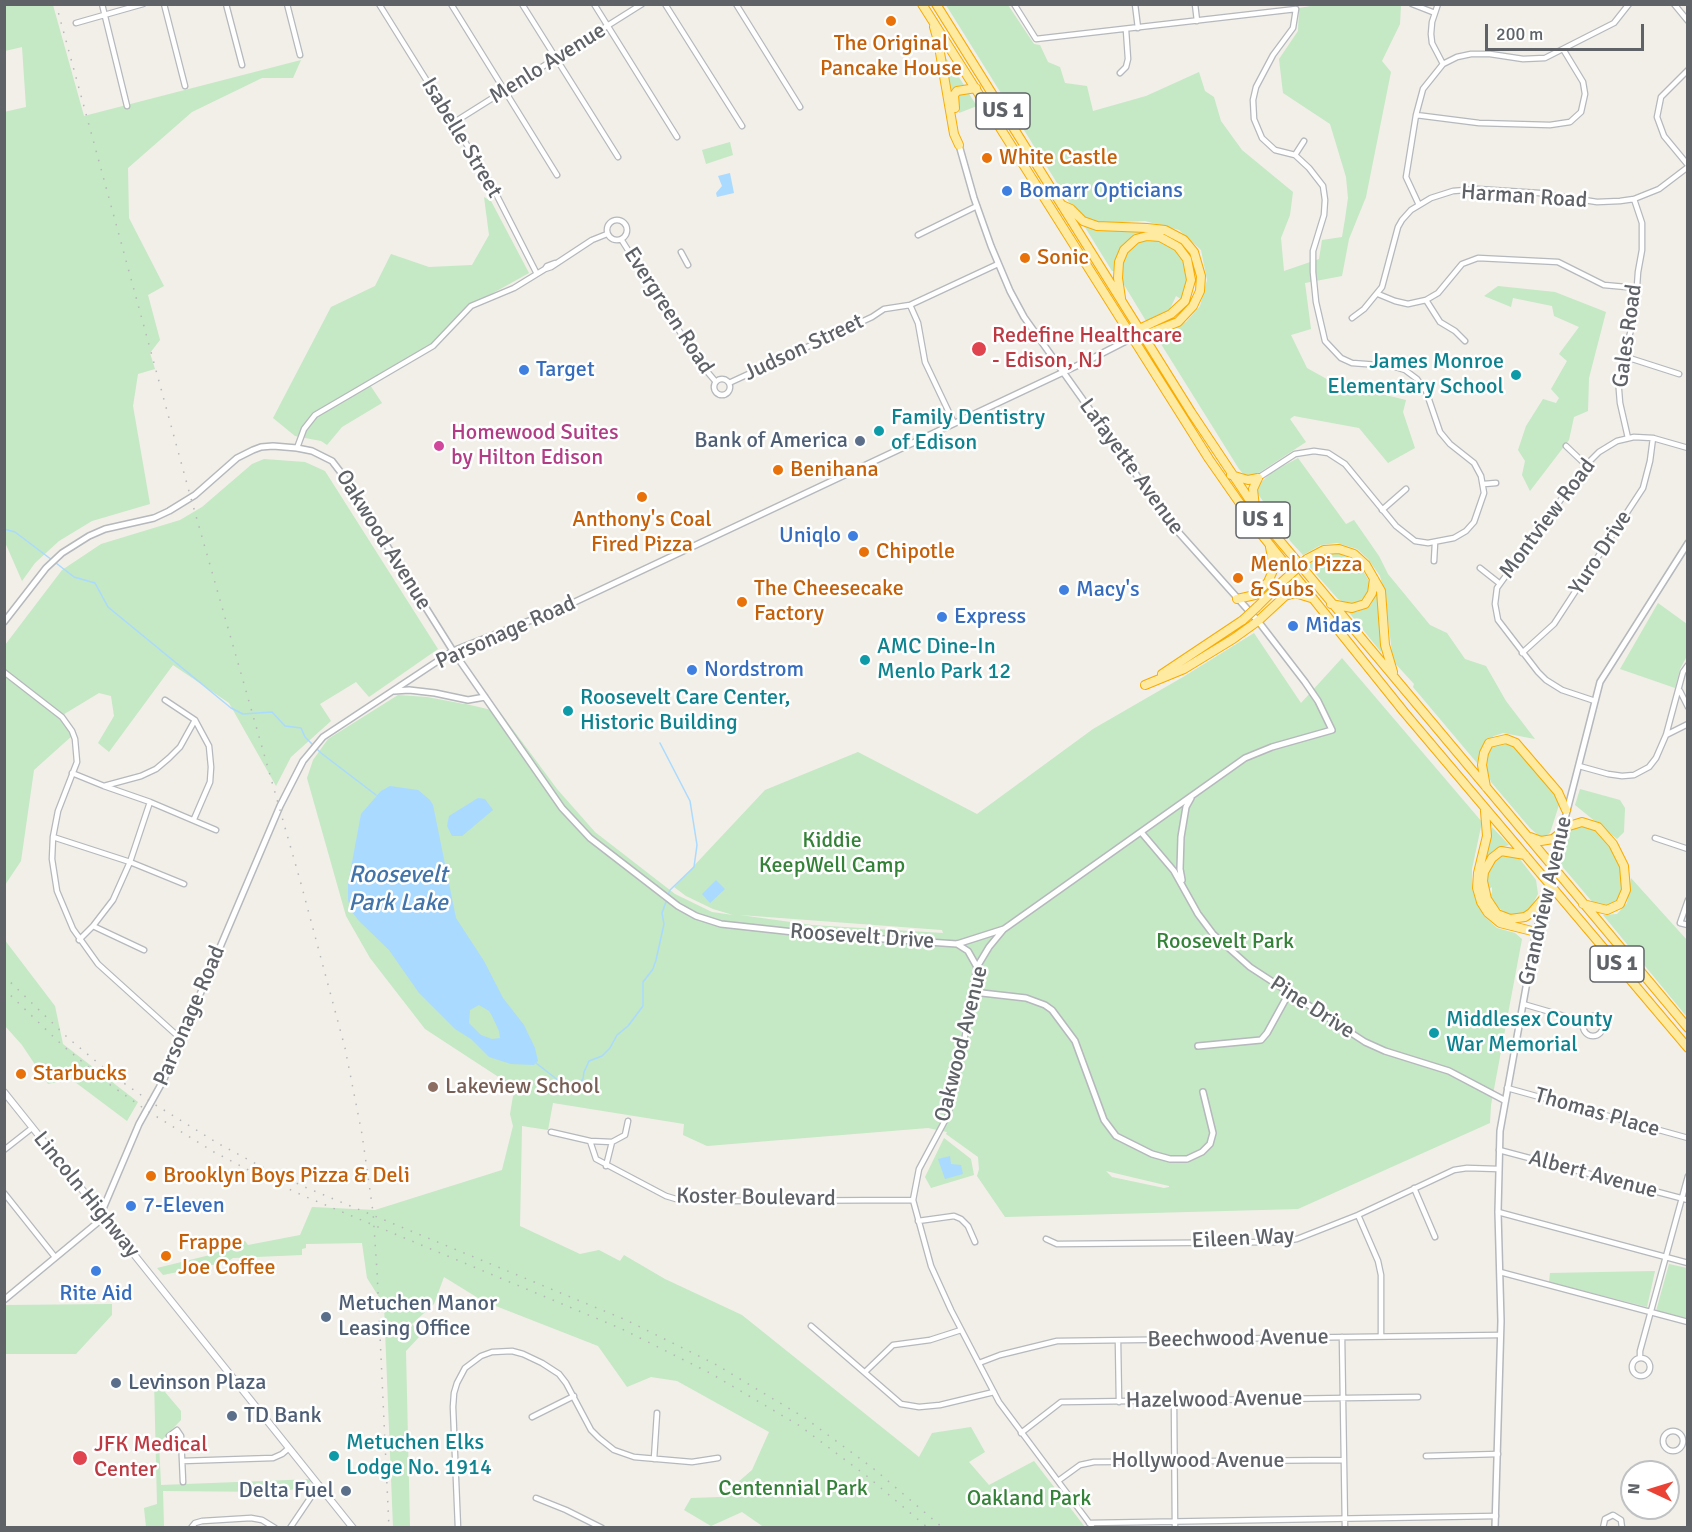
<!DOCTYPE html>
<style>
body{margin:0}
#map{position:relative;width:1692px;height:1532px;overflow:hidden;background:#f1efe8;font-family:Signika,sans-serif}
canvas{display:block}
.frame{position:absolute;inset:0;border:6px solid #5f6368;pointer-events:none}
.north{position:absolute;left:1620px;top:1460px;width:60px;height:60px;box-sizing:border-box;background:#fff;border:2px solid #bfc1c3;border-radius:50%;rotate:274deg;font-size:16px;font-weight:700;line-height:24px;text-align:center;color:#5f6368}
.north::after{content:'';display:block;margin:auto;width:21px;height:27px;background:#ea4335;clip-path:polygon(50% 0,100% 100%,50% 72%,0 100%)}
.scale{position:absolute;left:1485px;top:24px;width:159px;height:27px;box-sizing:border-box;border:3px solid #5f6368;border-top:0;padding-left:8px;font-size:18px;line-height:21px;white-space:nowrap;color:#5f6368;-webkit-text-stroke:4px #fff;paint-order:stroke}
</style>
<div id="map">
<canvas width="1692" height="1532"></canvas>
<div class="frame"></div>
<div class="north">N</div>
<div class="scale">200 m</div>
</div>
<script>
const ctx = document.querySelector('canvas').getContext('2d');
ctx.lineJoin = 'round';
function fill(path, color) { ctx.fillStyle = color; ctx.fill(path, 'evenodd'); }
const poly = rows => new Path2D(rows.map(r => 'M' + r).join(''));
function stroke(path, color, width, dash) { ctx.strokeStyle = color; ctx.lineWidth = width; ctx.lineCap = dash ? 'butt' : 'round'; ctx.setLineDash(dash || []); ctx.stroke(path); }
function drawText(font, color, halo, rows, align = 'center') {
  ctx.font = font + ' Signika,sans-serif'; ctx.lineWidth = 5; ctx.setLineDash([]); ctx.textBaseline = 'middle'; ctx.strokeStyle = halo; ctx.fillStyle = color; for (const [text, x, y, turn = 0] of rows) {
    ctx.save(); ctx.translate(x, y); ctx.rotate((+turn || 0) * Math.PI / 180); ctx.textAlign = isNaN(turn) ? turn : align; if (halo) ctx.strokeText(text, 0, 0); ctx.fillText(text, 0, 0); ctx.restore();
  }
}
fill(poly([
 [1323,4,1401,5,1400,24,1382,61,1391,72,1366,197,1349,239,1342,276,1305,283,1311,329,1291,335,1307,368,1332,382,1406,400,1403,412,1415,448,1388,463,1359,428,1294,416,1290,419,1306,442,1254,476,1246,477,1239,469,1156,336,1186,322,1200,306,1207,280,1201,250,1179,230,1145,221,1100,223,1082,217,1072,207,946,5,1008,5,1034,44,1040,45,1048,62,1060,67,1065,83,1087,86,1093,111,1146,96,1199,72,1205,91,1214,97,1221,121,1242,150,1293,192,1290,215,1281,238,1284,271,1319,259,1322,240,1342,237,1345,219,1348,198,1346,177,1330,124,1283,93,1279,59,1298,31,1299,8],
 [5,5,53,5,84,116,301,60,293,78,262,78,192,112,128,168,129,218,164,286,148,295,160,340,150,353,155,369,138,374,133,406,150,504,92,521,59,541,35,563,22,581,4,540,4,112,26,107,22,47,5,51],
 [944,55,964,85,957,86,949,91],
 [960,94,969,94,977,106,959,113,957,101],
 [730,142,733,155,706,164,702,150],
 [484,197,491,201,529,273,468,307,433,345,370,385,382,403,342,427,327,445,321,441,295,436,273,418,331,307,375,286,391,254,429,267,472,265,489,235],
 [1083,224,1149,232,1150,233,1135,236,1124,244,1119,252,1114,271,1112,271],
 [1148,240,1160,241,1178,252,1187,271,1187,284,1181,299,1176,296,1170,309,1146,321,1123,283,1121,266,1126,251,1136,242],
 [1498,286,1555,292,1606,312,1589,378,1588,411,1574,417,1569,440,1530,491,1522,475,1525,461,1518,450,1526,426,1543,399,1556,403,1559,398,1551,389,1567,361,1559,354,1579,327,1554,316,1552,306,1513,298,1511,307,1484,296],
 [1298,458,1346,524,1354,520,1379,556,1388,574,1430,625,1447,633,1465,659,1486,666,1506,701,1535,739,1503,733,1494,736,1488,740,1483,747,1477,763,1413,687,1414,684,1393,661,1385,594,1380,576,1368,559,1357,549,1337,543,1321,545,1303,555,1291,542,1256,491,1258,485,1272,472],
 [264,459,305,462,325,471,438,649,369,697,356,682,320,704,331,721,291,757,276,786,229,703,173,665,109,752,98,743,114,716,111,696,99,693,61,716,73,735,34,770,21,861,5,885,5,645,62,570,101,544,180,520,202,507,252,464],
 [1338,553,1354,561,1362,569,1370,583,1367,595,1357,604,1347,604,1338,599,1308,565,1323,555],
 [1377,592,1382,647,1381,652,1347,610,1357,612,1370,606],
 [1658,603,1687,624,1687,656,1680,669,1675,688,1620,669],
 [1254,633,1301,703,1342,658,1482,822,1472,869,1472,888,1476,901,1484,916,1497,928,1515,933,1522,939,1491,1105,1490,1123,1298,1209,1005,1217,977,1176,979,1169,978,1157,946,1134,947,1132,928,1128,707,1146,683,1135,684,1124,553,1103,548,1130,522,1126,520,1226,580,1254,599,1250,620,1261,624,1255,665,1279,742,1315,919,1457,932,1433,971,1427,985,1452,969,1462,989,1485,1034,1461,1085,1527,765,1528,742,1512,711,1526,684,1510,691,1498,721,1497,752,1470,769,1432,677,1381,651,1377,627,1387,598,1346,483,1301,444,1277,434,1304,412,1324,421,1335,406,1351,410,1527,393,1527,384,1305,367,1278,362,1243,306,1244,306,1248,302,1249,302,1255,233,1258,227,1262,163,1275,157,1268,210,1255,245,1241,248,1245,300,1235,312,1207,375,1210,502,1170,513,1126,510,1114,513,1096,520,1091,425,1029,370,958,346,916,307,778,313,760,328,739,398,695,427,697,464,704,475,702,466,704,500,712,557,789,595,832,675,894,712,912,733,915,713,909,686,896,674,887,765,790,858,752,977,814,1093,729,1183,677],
 [740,915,942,930,943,933,812,925],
 [1106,1171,1169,1186,1169,1187,1164,1188,1112,1177],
 [1502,741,1513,744,1555,793,1559,805,1550,833,1544,837,1538,835,1530,828,1491,782,1486,768,1487,753,1493,744],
 [1580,789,1620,800,1625,808,1624,832,1617,839,1575,805],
 [1589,826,1601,834,1615,853,1620,864,1623,892,1619,903,1605,907,1595,905,1561,865,1560,851,1566,837,1574,827],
 [1492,827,1509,845,1494,850,1484,860],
 [1509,855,1519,858,1536,880,1538,894,1530,909,1520,915,1507,914,1496,906,1489,896,1492,893,1492,887,1487,890,1486,881,1492,862,1500,856],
 [1631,878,1687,940,1687,1017,1603,915,1617,914,1627,903],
 [4,939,55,1006,63,1044,138,1102,127,1121,71,1079,48,1084,22,1045,5,1026],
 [944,1138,971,1159,974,1175,931,1188,925,1177],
 [1669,1264,1687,1268,1687,1318,1656,1311],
 [1655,1271,1647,1307,1549,1282,1550,1273],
 [112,1304,112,1315,76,1354,5,1354,5,1305],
 [154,1379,181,1411,181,1420,159,1443,161,1485,314,1479,302,1488,277,1492,163,1491,164,1527,146,1527,144,1508,157,1504]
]), '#c5e8c5');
fill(poly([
 [730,173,734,193,717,197,716,193,722,186,718,176],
 [390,786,418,790,430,800,433,805,456,918,484,961,503,998,524,1025,535,1048,538,1061,534,1065,511,1064,489,1057,471,1039,455,1029,419,993,389,950,359,921,352,912,348,900,348,884,361,814,381,791],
 [479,1005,489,1011,492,1016,499,1031,500,1038,492,1039,481,1035,469,1023,470,1010],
 [478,798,485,799,493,810,462,836,452,836,447,826,449,816],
 [716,880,725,889,710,903,702,894],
 [950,1156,951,1164,961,1165,963,1174,945,1179,938,1159]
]), '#aadaff');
stroke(poly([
 [4,529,15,532,52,560],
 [56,563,74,577,95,583,108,607,231,708,243,714,272,712,285,726,301,728,305,737,321,753,376,795],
 [660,743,690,801,697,845,694,867,670,890,668,895],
 [536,1063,559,1081,567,1091,574,1089,583,1079,584,1072,589,1061,602,1056,610,1048,617,1035,628,1026,643,1006,643,982,653,969,656,960,664,924,662,913,667,899]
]), '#aadaff', 1.5);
const minor = poly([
 [102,4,127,106],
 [164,4,185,86],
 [226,4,242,65],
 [287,4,300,55],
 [379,4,490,182,537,274],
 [451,4,557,175],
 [522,4,618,157],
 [594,4,677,137],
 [665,4,742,126],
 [736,4,800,107],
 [1014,4,1036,39,1296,9,1293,28,1273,55,1256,87,1253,100,1254,119,1262,138,1275,150,1295,155,1309,168,1323,186,1325,200,1324,215,1313,251,1313,272,1316,302,1325,341,1341,358,1352,363,1392,366,1405,370,1417,379,1426,391,1440,432,1450,444,1474,463,1481,476,1484,493,1474,522,1466,531,1454,538,1428,543,1415,541,1396,526,1345,464,1328,453,1314,451,1295,454,1258,478],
 [1135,4,1138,28],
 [1195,4,1197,21],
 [1412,4,1435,13],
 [1438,4,1432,22,1431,34,1432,43,1443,64],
 [1674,4,1688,21],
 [76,23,143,4],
 [1688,70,1661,97,1657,117,1664,136,1688,165],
 [1120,73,1126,67,1128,59,1126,30],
 [1416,115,1479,123,1550,125,1570,122,1581,112,1585,94,1583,82,1563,49],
 [453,123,642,4],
 [1295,155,1304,141],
 [1419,205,1406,177,1416,115,1423,89,1443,64,1457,57,1471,54,1490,54,1523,59,1545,58,1614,23,1629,4],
 '607 230a10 10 0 1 1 20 0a10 10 0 1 1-20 0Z',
 [918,235,977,206],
 [621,239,699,362,716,382],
 [681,252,688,265],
 [545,269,551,267,592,240,607,234],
 [1378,294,1395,301,1408,304,1426,300,1438,293,1462,264,1478,258,1558,262,1604,285,1637,288],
 [1426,300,1440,322,1455,331,1465,341],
 [910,305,918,323,925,362,954,423],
 [1352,318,1364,309,1382,287,1398,227,1402,220,1411,210,1431,198,1453,191,1478,189,1539,193,1597,202,1620,201,1634,199,1659,189,1688,167],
 [1623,356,1679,374],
 '714 387a8 8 0 1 1 16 0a8 8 0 1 1-16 0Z',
 [729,383,872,317,884,309,910,305,998,264],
 [1628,438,1620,403,1618,378,1635,315,1638,272,1642,250,1642,223,1634,199],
 [1566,446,1586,465],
 [297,448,304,429,315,415,433,346,471,306,514,288,545,269,547,266,555,263],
 [1484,484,1496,483],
 [1382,510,1406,489],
 [1434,561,1435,543],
 [1480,568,1499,583],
 [1522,653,1554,624,1643,488,1650,461,1653,438],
 [4,672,62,717,72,731,75,739,77,762,58,811,53,837,52,859,57,891,73,929,98,964,181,1039],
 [1680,691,1688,707],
 [165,700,195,720,209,746,211,767,210,782,194,819],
 [1595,701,1562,690,1546,680,1538,672,1498,620,1495,604,1497,588,1586,465,1599,452,1617,441,1634,437,1653,438,1688,448],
 [1666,735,1688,724],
 [1579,766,1608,774,1622,776,1634,775,1649,767,1656,758,1666,735,1683,672,1688,665],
 [72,773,104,786,141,776,156,769,169,758,180,747,195,720],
 [104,786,150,802,216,830],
 [53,837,130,862,184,884],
 [1655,838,1688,849],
 [1688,900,1680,923,1688,925],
 [93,926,144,950],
 [79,940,93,926,113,900,130,862,150,802],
 [973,992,961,1058,948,1115,919,1169,913,1200,931,1266,951,1310,999,1402,1093,1528],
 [1523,1004,1585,1022],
 '1583 1026a10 10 0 1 1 20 0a10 10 0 1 1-20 0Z',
 [1507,1088,1688,1138],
 [551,1132,590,1141,596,1159,666,1196,676,1199,725,1201,913,1200],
 [590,1141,612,1142],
 [4,1150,32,1128],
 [1499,1150,1688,1200],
 [606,1166,612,1142,625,1135,628,1121],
 [1414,1188,1435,1237],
 [4,1193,55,1257],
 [1498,1212,1688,1263],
 [1358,1215,1378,1261,1381,1275,1381,1336],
 [918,1221,954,1216,961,1219,968,1226,975,1242],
 [1046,1239,1057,1244,1278,1242,1297,1239,1358,1215,1454,1170,1467,1168,1498,1169],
 [1500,1272,1688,1322],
 [811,1326,901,1404,919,1407,940,1405,994,1392],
 [1342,1337,1345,1528],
 [1118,1341,1119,1402],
 [1640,1358,1640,1351,1688,1176],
 '1632 1367a9 9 0 1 1 18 0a9 9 0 1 1-18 0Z',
 [979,1363,1000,1355,1057,1341,1500,1335],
 [865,1372,893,1345,930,1340,961,1330],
 [1174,1402,1175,1528],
 [532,1417,574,1396],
 '1663 1441a10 10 0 1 1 20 0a10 10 0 1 1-20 0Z',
 [1021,1433,1061,1402,1418,1397],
 [169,1436,177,1430,181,1436,183,1482],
 [1426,1456,1498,1454],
 [654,1459,657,1413],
 [182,1461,273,1458,282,1454,289,1448],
 [1058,1481,1080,1465,1094,1462,1344,1460],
 [536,1498,566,1510,602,1528],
 [1089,1523,1496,1516],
 [191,1528,195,1523,202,1521,251,1518,262,1520,275,1528],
 [290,1528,319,1485],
 [458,1528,453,1407,454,1393,457,1383,465,1368,481,1356,492,1352,512,1351,523,1354,542,1363,559,1374,566,1383,591,1430,599,1438,614,1450,634,1457,692,1462,718,1458],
 [1603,1528,1605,1519,1613,1515,1621,1520,1622,1528]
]);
const tertiary = poly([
 [4,622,46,568,62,553,89,536,105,529,154,518,169,511,195,495,237,458,253,450,261,447,273,446,297,448,312,451,332,461,342,474,453,651,562,808,590,838,678,906,696,916,721,924,812,934,957,944,1004,929,1245,758,1272,747,1332,730,1318,701,1305,682,1258,621,1172,525,1024,317,1010,291,991,246,974,198,959,145],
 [394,691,409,690,435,693,468,700,485,697],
 [1141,832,1174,871,1198,914,1213,934,1250,967,1365,1042,1385,1051,1449,1071,1504,1100],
 [1182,880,1180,869,1181,837,1186,807,1191,798],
 [1003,930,989,947,977,967,973,992,1026,998,1045,1005,1052,1010,1075,1041,1104,1120,1116,1136,1152,1154,1170,1159,1187,1159,1202,1152,1210,1144,1213,1133,1203,1092],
 [957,944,968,951,977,967],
 [1198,1046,1261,1040,1267,1033,1289,993],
 [4,1300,97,1223,139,1124,164,1079,280,806,303,761,323,737,453,651,562,608,1089,360,1132,338,1139,329],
 [1495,1528,1501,1321,1498,1212,1500,1131,1536,932,1600,682,1688,543]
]);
const secondary = poly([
 [4,1092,353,1528]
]);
const trunk = poly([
 [922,4,1209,459,1262,535,1404,712,1688,1048],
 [936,4,1191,412,1265,523,1688,1028],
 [934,27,938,41,954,134,959,145],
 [955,108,954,95,957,91,976,88],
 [1062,205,1071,209,1083,221,1097,226,1147,228,1165,230,1184,240,1194,252,1201,276,1200,291,1193,306,1178,322,1140,337],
 [1121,298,1118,278,1119,262,1124,250,1136,239,1147,236,1160,237,1178,247,1187,259,1191,280,1185,301,1171,314,1139,329],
 [1231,475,1248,480,1258,478],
 [1255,507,1253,489,1258,478],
 [1307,559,1324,550,1339,549,1354,554,1366,565,1381,591,1385,645,1393,672],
 [1237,599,1255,595,1268,582,1274,568,1270,547],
 [1331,604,1352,608,1365,604,1372,593,1374,579],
 [1257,607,1282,582],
 [1162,674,1243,620],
 [1145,685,1184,669,1233,639,1258,621,1285,596,1295,593,1311,598],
 [1486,787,1482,765,1484,753,1489,743,1506,739,1516,743,1558,792,1566,810],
 [1485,811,1487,836,1478,873,1477,888,1481,902,1488,913,1500,923,1536,932],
 [1530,837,1541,841,1553,839,1569,826,1582,822,1598,827,1613,844,1624,866,1626,890,1620,904,1607,910,1583,904],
 [1525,855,1501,851,1492,858,1484,872,1483,881,1487,899,1497,914,1510,919,1525,917,1531,913,1543,899]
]);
stroke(minor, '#b5b8bc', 7);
stroke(tertiary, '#b5b8bc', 8);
stroke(secondary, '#b6babf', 8);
stroke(trunk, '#f9ab00', 10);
stroke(minor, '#fff', 4.5);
stroke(tertiary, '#fff', 5);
stroke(secondary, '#fff', 6);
stroke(trunk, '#feeaa1', 8);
stroke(poly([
 [56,4,190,495,300,880,345,1048,362,1134,373,1212,377,1271,389,1528],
 [4,976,68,1038,115,1077,154,1104,219,1144,262,1167,307,1188,626,1320,715,1364,805,1418,874,1469,943,1528],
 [4,989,62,1045,109,1084,149,1112,214,1152,258,1175,304,1196,622,1329,710,1373,800,1426,868,1477,928,1528]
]), '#b6b7b8', 1.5, [1.5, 8]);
const trunkBridge = poly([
 [1282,582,1307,559],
 [1243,620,1257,607]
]);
stroke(trunkBridge, '#f9ab00', 10, []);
stroke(trunkBridge, '#feeaa1', 8);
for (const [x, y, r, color] of [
 [891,21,6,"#e8710a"],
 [987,158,6,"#e8710a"],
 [1007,191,6,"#3f7fe0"],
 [1025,258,6,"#e8710a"],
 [979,349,8,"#e0444e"],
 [524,370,6,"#3f7fe0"],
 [1516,375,6,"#0f9aa8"],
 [879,431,6,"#0f9aa8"],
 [860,441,6,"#5c6f8a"],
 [439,446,6,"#d1479c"],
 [778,470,6,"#e8710a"],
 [642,497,6,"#e8710a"],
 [853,536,6,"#3f7fe0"],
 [864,552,6,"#e8710a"],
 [1238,578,6,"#e8710a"],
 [1064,590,6,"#3f7fe0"],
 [742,602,6,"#e8710a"],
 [942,617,6,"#3f7fe0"],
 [1293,626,6,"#3f7fe0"],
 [865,660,6,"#0f9aa8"],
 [692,670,6,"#3f7fe0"],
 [568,711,6,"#0f9aa8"],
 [1434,1033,6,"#0f9aa8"],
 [21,1074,6,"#e8710a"],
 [433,1087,6,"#8d6e63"],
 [151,1176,6,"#e8710a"],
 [131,1206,6,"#3f7fe0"],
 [166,1256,6,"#e8710a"],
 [96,1271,6,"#3f7fe0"],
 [326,1317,6,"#5c6f8a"],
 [116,1383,6,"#5c6f8a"],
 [232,1416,6,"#5c6f8a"],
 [334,1456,6,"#0f9aa8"],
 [80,1458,8,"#e0444e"],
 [346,1491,6,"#5c6f8a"]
]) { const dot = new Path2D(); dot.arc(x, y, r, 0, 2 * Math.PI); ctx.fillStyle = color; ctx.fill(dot); stroke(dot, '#fff', 2); }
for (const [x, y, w] of [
 [1003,111,54],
 [1263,520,54],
 [1617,964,54]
]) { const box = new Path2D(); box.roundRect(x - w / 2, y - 18, w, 36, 4.5); ctx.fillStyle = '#fff'; ctx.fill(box); stroke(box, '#5f6368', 1.5); }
drawText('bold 21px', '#5f6368', null, [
 ["US 1",1003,111],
 ["US 1",1263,520],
 ["US 1",1617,964]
]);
drawText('22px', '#c56008', '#fff', [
 ["The Original",891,44,"center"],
 ["Pancake House",891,69,"center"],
 ["White Castle",999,158],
 ["Sonic",1037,258],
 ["Benihana",790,470],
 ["Anthony's Coal",642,520,"center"],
 ["Fired Pizza",642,545,"center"],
 ["Chipotle",876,552],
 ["Menlo Pizza",1250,565],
 ["& Subs",1250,590],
 ["The Cheesecake",754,589],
 ["Factory",754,614],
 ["Starbucks",33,1074],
 ["Brooklyn Boys Pizza & Deli",163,1176],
 ["Frappe",178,1243],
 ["Joe Coffee",178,1268]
], 'left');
drawText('22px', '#5f6368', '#fff', [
 ["Menlo Avenue",548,64,-32],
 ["Isabelle Street",461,138,59],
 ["Harman Road",1524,197,4],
 ["Evergreen Road",668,311,57],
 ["Gales Road",1628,336,-82],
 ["Judson Street",804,348,-25],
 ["Lafayette Avenue",1131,467,54],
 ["Montview Road",1548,519,-53],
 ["Oakwood Avenue",383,540,58],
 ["Yuro Drive",1601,553,-57],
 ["Parsonage Road",506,633,-24],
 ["Grandview Avenue",1546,901,-77],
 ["Roosevelt Drive",862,937,4],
 ["Pine Drive",1312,1008,33],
 ["Parsonage Road",190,1016,-67],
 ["Oakwood Avenue",962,1044,-76],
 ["Thomas Place",1597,1113,16],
 ["Albert Avenue",1593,1175,15],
 ["Lincoln Highway",86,1195,51],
 ["Koster Boulevard",756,1198,1],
 ["Eileen Way",1243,1239,-3],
 ["Beechwood Avenue",1238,1339,-1],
 ["Hazelwood Avenue",1214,1400,-1],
 ["Hollywood Avenue",1198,1461]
]);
drawText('22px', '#366cbe', '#fff', [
 ["Bomarr Opticians",1019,191],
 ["Target",536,370],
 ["Uniqlo",841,536,"right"],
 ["Macy's",1076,590],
 ["Express",954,617],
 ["Midas",1305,626],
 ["Nordstrom",704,670],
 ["7-Eleven",143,1206],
 ["Rite Aid",96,1294,"center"]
], 'left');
drawText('22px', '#be3a42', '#fff', [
 ["Redefine Healthcare",992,336],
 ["- Edison, NJ",992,361],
 ["JFK Medical",94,1445],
 ["Center",94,1470]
], 'left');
drawText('22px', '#0d838f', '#fff', [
 ["James Monroe",1504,362,"right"],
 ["Elementary School",1504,387,"right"],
 ["Family Dentistry",891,418],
 ["of Edison",891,443],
 ["AMC Dine-In",877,647],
 ["Menlo Park 12",877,672],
 ["Roosevelt Care Center,",580,698],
 ["Historic Building",580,723],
 ["Middlesex County",1446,1020],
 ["War Memorial",1446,1045],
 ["Metuchen Elks",346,1443],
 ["Lodge No. 1914",346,1468]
], 'left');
drawText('22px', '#b23c85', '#fff', [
 ["Homewood Suites",451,433],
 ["by Hilton Edison",451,458]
], 'left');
drawText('22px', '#4e5e75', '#fff', [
 ["Bank of America",848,441,"right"],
 ["Metuchen Manor",338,1304],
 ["Leasing Office",338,1329],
 ["Levinson Plaza",128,1383],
 ["TD Bank",244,1416],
 ["Delta Fuel",334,1491,"right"]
], 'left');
drawText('22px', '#348238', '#fff', [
 ["Kiddie",832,841],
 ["KeepWell Camp",832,866],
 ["Roosevelt Park",1225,942],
 ["Centennial Park",793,1489],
 ["Oakland Park",1029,1499]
]);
drawText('22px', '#785e54', '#fff', [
 ["Lakeview School",445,1087]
], 'left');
drawText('italic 24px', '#4174aa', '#fff', [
 ["Roosevelt",398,876],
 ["Park Lake",398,904]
]);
</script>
